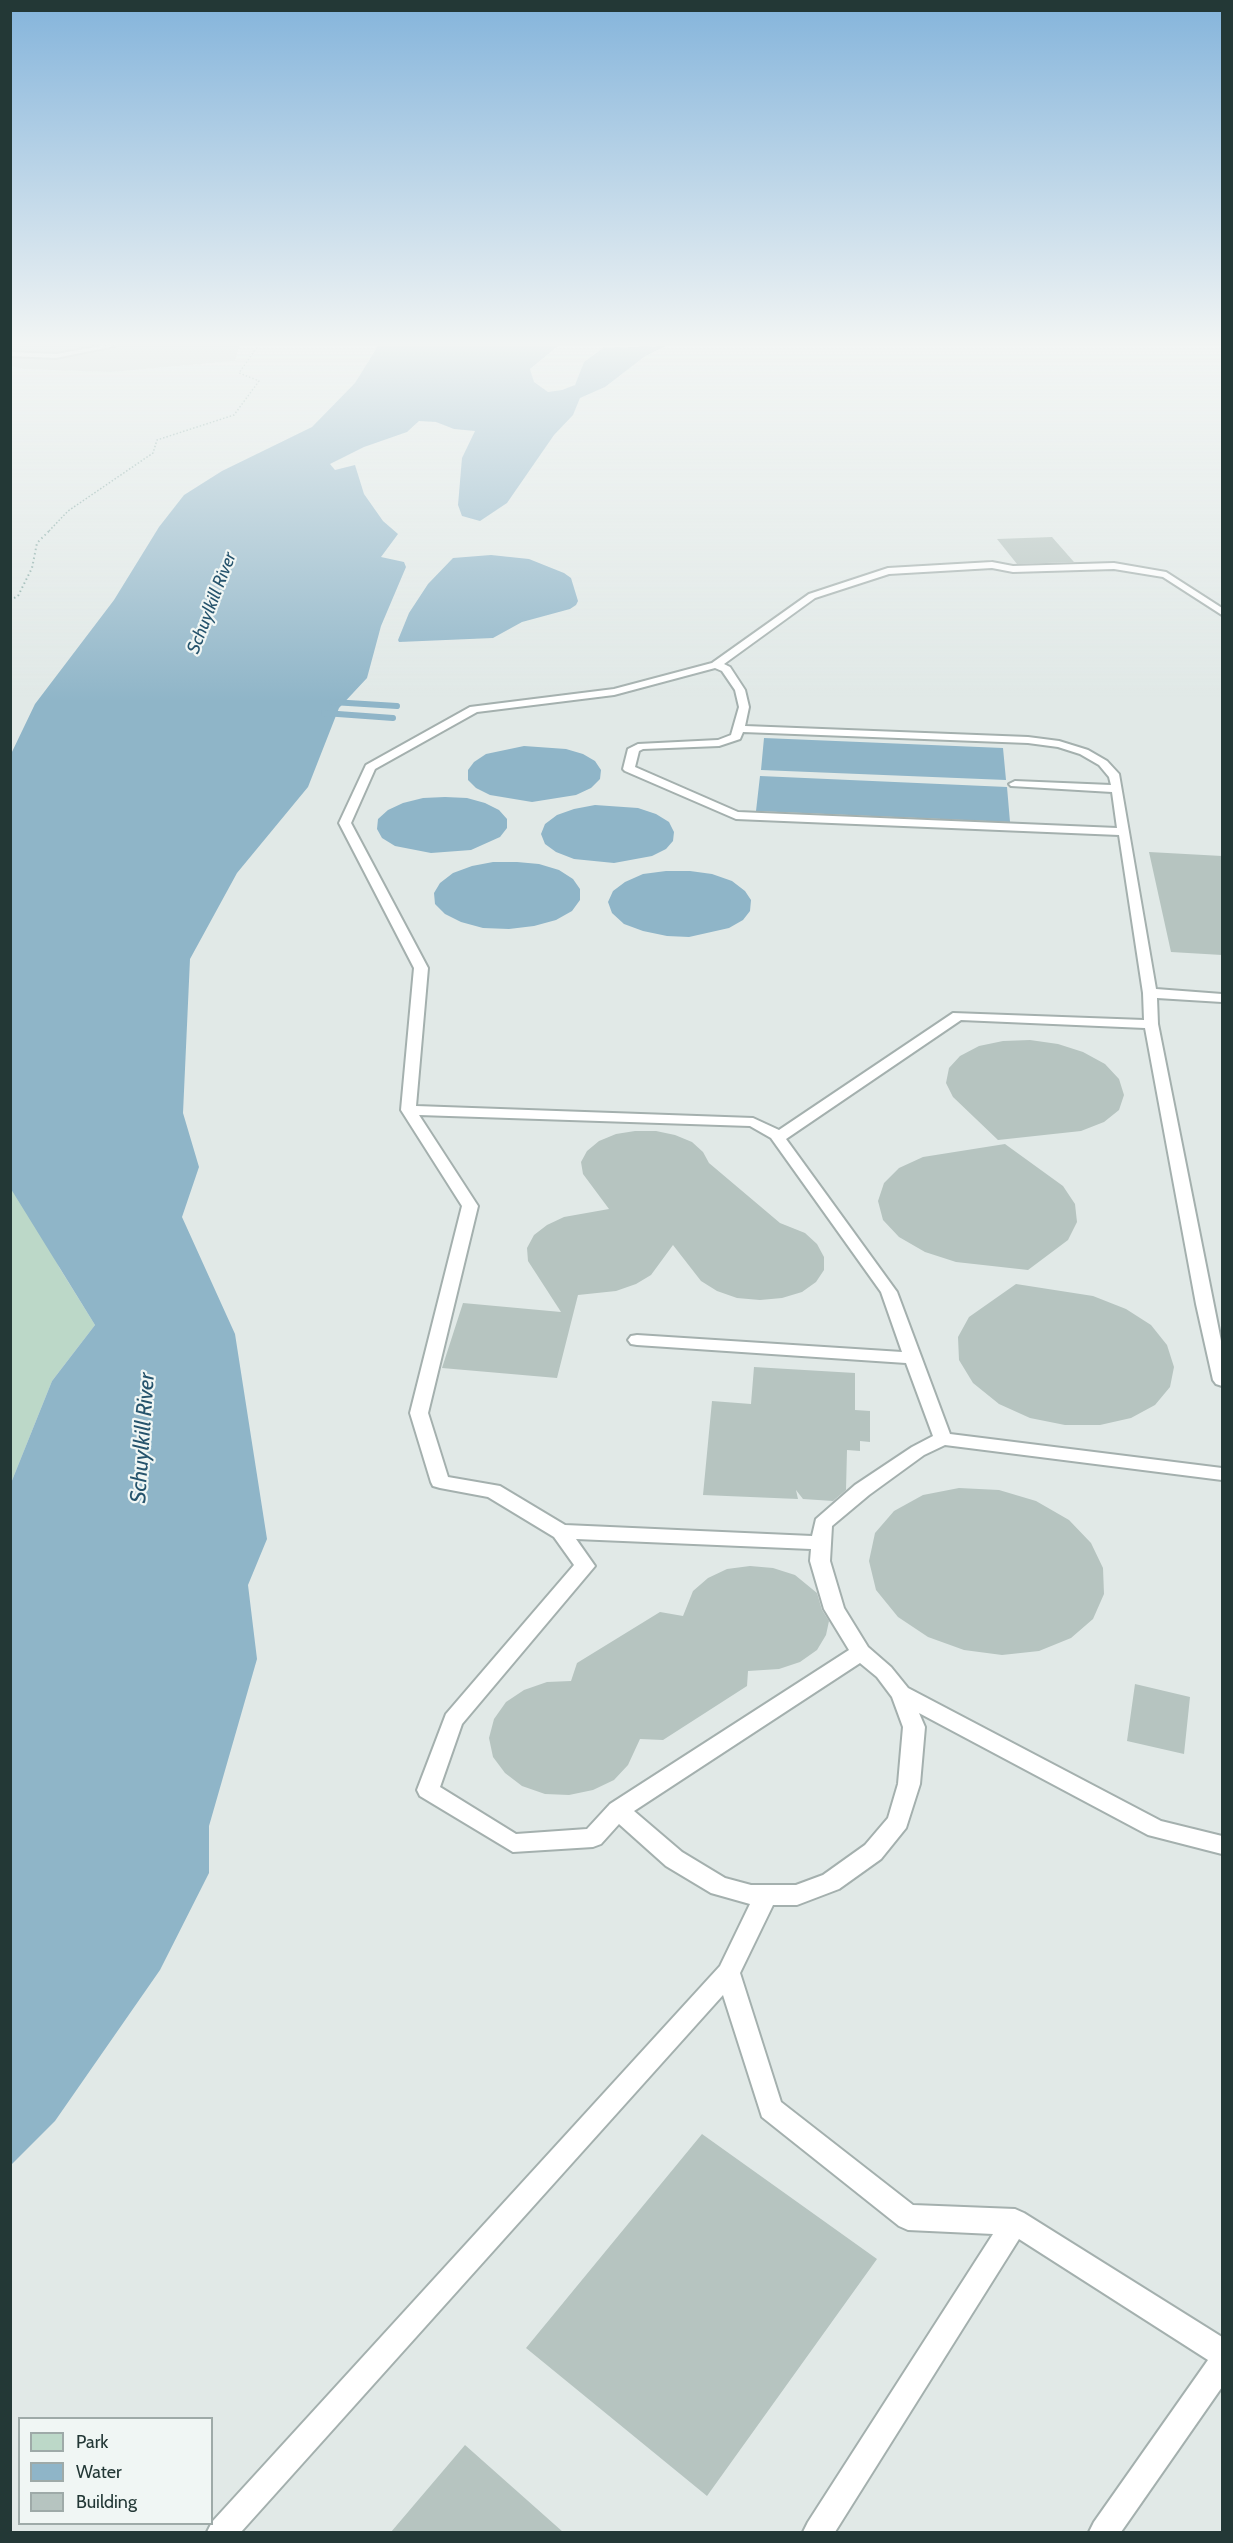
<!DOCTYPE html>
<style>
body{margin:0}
#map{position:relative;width:1233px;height:2543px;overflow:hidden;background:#e1e9e7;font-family:Cabin,sans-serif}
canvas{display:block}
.frame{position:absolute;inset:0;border:12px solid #233836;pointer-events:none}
.legend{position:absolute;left:18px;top:2417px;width:195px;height:108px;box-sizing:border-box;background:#f0f6f4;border:2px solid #9eaaa8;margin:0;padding:8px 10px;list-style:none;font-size:18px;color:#233836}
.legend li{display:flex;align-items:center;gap:12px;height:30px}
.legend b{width:30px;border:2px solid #9eaaa8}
</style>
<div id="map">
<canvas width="1233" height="2543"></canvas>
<div class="frame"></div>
<ul class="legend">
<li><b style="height:16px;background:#bcd8c8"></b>Park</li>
<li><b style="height:16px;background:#8fb5c8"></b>Water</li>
<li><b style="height:16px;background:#b6c4c0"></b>Building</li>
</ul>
</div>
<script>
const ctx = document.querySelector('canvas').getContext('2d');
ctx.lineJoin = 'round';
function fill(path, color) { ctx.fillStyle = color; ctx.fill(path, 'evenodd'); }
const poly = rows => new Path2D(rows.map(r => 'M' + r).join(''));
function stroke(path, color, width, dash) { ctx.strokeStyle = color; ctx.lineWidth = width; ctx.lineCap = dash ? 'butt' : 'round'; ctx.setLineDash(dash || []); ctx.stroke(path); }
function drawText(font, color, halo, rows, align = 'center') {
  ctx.font = font + ' Cabin,sans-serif'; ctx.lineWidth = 4.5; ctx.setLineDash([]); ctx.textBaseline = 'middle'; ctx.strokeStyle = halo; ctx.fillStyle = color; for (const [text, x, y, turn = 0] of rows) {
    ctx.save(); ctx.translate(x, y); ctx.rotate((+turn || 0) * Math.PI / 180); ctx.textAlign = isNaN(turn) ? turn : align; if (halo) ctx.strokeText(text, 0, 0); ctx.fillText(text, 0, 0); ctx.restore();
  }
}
fill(poly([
 [11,346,239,346,235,361,111,372,23,369,11,366]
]), '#cfd9d6');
fill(poly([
 [11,1166,59,1267,95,1325,52,1381,11,1483]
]), '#bcd8c8');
fill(poly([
 [378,346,558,346,530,369,534,382,548,392,562,390,575,385,584,362,603,348,665,346,644,357,605,387,580,398,573,415,554,435,507,503,480,521,462,516,458,505,462,458,475,431,454,429,436,422,419,421,407,432,364,447,330,464,335,470,355,465,364,494,383,521,398,534,381,557,404,562,406,567,381,626,367,678,339,708,308,787,237,873,190,959,183,1113,199,1167,182,1217,235,1334,267,1539,248,1585,257,1659,209,1826,209,1873,160,1970,55,2121,11,2165,11,1483,52,1381,95,1325,11,1189,11,754,35,704,114,600,159,527,184,495,222,471,312,427,355,383],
 [491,555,529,559,564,573,571,578,578,601,576,605,570,609,522,622,493,638,399,642,398,640,409,613,428,584,453,558],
 [764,738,1003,748,1006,780,761,770],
 [524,746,566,749,583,754,595,761,601,770,600,779,591,788,576,795,532,802,490,795,476,788,468,780,468,770,474,762,486,754],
 [760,776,1007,787,1010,822,756,811],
 [445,797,467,798,485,803,499,810,507,819,507,828,500,837,471,850,431,853,395,846,382,838,377,829,378,819,388,810,403,803,423,798],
 [595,805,638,808,656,814,669,822,674,832,673,841,666,849,652,856,614,863,574,859,556,852,545,844,541,834,545,824,557,815,574,809],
 [493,862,517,862,539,864,559,870,573,879,580,889,580,900,572,911,556,920,534,926,509,929,483,928,461,922,445,914,435,904,434,893,440,883,453,873,472,866],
 [666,871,690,871,712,874,732,881,745,891,751,900,750,911,743,920,729,928,689,937,667,936,643,931,624,924,612,913,608,902,613,891,625,882,643,874]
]), '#8fb5c8');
stroke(poly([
 [332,702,397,706],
 [324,713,393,718]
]), '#8fb5c8', 6);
fill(poly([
 [1052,537,1074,562,1017,564,997,539],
 [1149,852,1222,856,1222,955,1171,952],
 [1030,1040,1058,1044,1083,1052,1105,1064,1119,1079,1124,1095,1119,1110,1104,1122,1081,1131,998,1140,953,1097,946,1083,949,1068,960,1056,979,1046,1003,1041],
 [635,1131,656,1131,675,1135,692,1142,703,1152,709,1163,780,1223,805,1233,817,1244,824,1257,824,1270,816,1282,802,1292,782,1298,760,1300,737,1298,717,1291,701,1281,673,1245,651,1275,636,1284,616,1291,578,1295,557,1378,442,1368,463,1303,561,1312,528,1261,527,1248,534,1235,547,1225,564,1217,609,1209,583,1174,581,1162,587,1151,599,1141,616,1134],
 [1005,1144,1063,1186,1075,1204,1077,1222,1068,1240,1028,1270,956,1262,925,1252,899,1237,883,1220,878,1201,884,1183,899,1168,923,1157],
 [1016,1284,1093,1296,1126,1309,1151,1325,1167,1345,1174,1367,1170,1387,1155,1405,1131,1418,1100,1425,1065,1425,1030,1418,999,1404,973,1383,959,1360,958,1337,969,1317],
 [754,1367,855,1373,855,1410,870,1411,870,1442,860,1441,860,1451,847,1450,846,1490,833,1501,803,1499,796,1490,798,1499,703,1495,712,1401,751,1404],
 [959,1488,999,1490,1036,1501,1069,1520,1091,1543,1103,1568,1104,1594,1093,1619,1071,1638,1039,1651,1002,1655,964,1650,928,1637,898,1617,876,1590,869,1561,875,1533,894,1511,923,1495],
 [750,1566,773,1568,795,1575,817,1593,822,1610,829,1621,826,1635,817,1650,800,1662,779,1669,748,1671,747,1686,663,1740,640,1739,628,1765,614,1780,593,1790,569,1795,545,1794,522,1786,505,1773,493,1757,489,1738,494,1719,506,1702,524,1690,547,1682,571,1681,577,1663,660,1612,683,1616,693,1591,708,1578,727,1569],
 [1135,1684,1190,1697,1184,1754,1127,1741],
 [702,2134,877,2259,707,2496,526,2348],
 [465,2445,563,2532,391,2532]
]), '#b6c4c0');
const service = poly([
 [101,346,115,346,56,358,10,356,10,352,56,354,101,346],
 [992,562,1013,566,1114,563,1166,572,1222,608,1222,615,1163,577,1114,569,1013,572,992,568,889,574,815,598,724,664,730,667,745,690,749,707,745,726,1028,737,1059,741,1088,750,1107,761,1119,774,1156,989,1222,994,1222,1002,1157,998,1158,1024,1222,1346,1222,1386,1216,1384,1213,1380,1196,1304,1145,1028,961,1020,786,1139,897,1292,950,1434,1222,1468,1222,1480,945,1445,924,1455,869,1495,832,1526,830,1561,844,1608,868,1647,891,1667,908,1688,1161,1821,1222,1836,1222,1854,1148,1835,919,1713,925,1727,920,1784,906,1828,881,1859,839,1889,797,1905,773,1905,740,1973,781,2102,913,2205,1015,2209,1024,2213,1222,2337,1222,2387,1121,2532,1089,2532,1094,2522,1208,2360,1019,2239,835,2532,803,2532,808,2522,993,2234,908,2230,899,2226,762,2117,723,1995,241,2532,207,2532,212,2522,720,1966,750,1904,711,1893,666,1866,619,1824,601,1844,593,1847,513,1852,420,1796,417,1790,446,1714,574,1565,554,1537,488,1497,440,1488,433,1486,431,1482,410,1413,462,1206,401,1110,414,968,339,823,366,765,470,707,614,689,712,663,809,594,888,568,992,562],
 [715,668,722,671,735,690,739,707,731,735,718,740,638,744,628,749,623,769,625,771,736,819,1119,835,1143,993,1144,1020,953,1013,779,1130,753,1118,416,1106,428,968,351,823,375,769,477,712,614,695,715,668],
 [743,732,1028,743,1058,747,1080,754,1099,765,1109,777,1111,785,1015,781,1009,784,1011,786,1112,792,1117,828,738,812,635,767,639,751,643,749,719,746,740,739,743,732],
 [419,1115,750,1126,771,1138,881,1292,902,1352,637,1335,631,1336,628,1340,631,1344,637,1345,906,1363,933,1436,912,1447,855,1485,816,1519,812,1536,565,1525,500,1486,448,1477,428,1413,478,1206,419,1115],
 [576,1539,811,1549,810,1561,824,1609,849,1650,610,1804,587,1829,516,1834,440,1787,462,1724,595,1566,576,1539],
 [860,1663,877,1677,892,1697,903,1727,898,1784,888,1818,865,1845,823,1875,796,1885,751,1885,725,1878,682,1852,634,1811,860,1663]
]);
stroke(service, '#a4b0ae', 4);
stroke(poly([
 [49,531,68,511,153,453,157,440,234,415,259,381,239,373,258,346]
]), '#85a9a4', 1.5, [1.5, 2]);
stroke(poly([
 [10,600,18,596,32,568,37,543,50,530]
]), '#85a9a4', 2, [1.5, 3]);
fill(service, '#fff');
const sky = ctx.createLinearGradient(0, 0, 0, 702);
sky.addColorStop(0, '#84b4db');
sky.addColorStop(0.49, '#f2f5f4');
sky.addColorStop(1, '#f2f5f400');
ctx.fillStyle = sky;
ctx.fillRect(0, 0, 1233, 702);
drawText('italic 18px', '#25536c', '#f0f6f4', [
 ["Schuylkill River",212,603,-69]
]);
drawText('italic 22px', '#25536c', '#f0f6f4', [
 ["Schuylkill River",143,1438,-86]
]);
</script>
